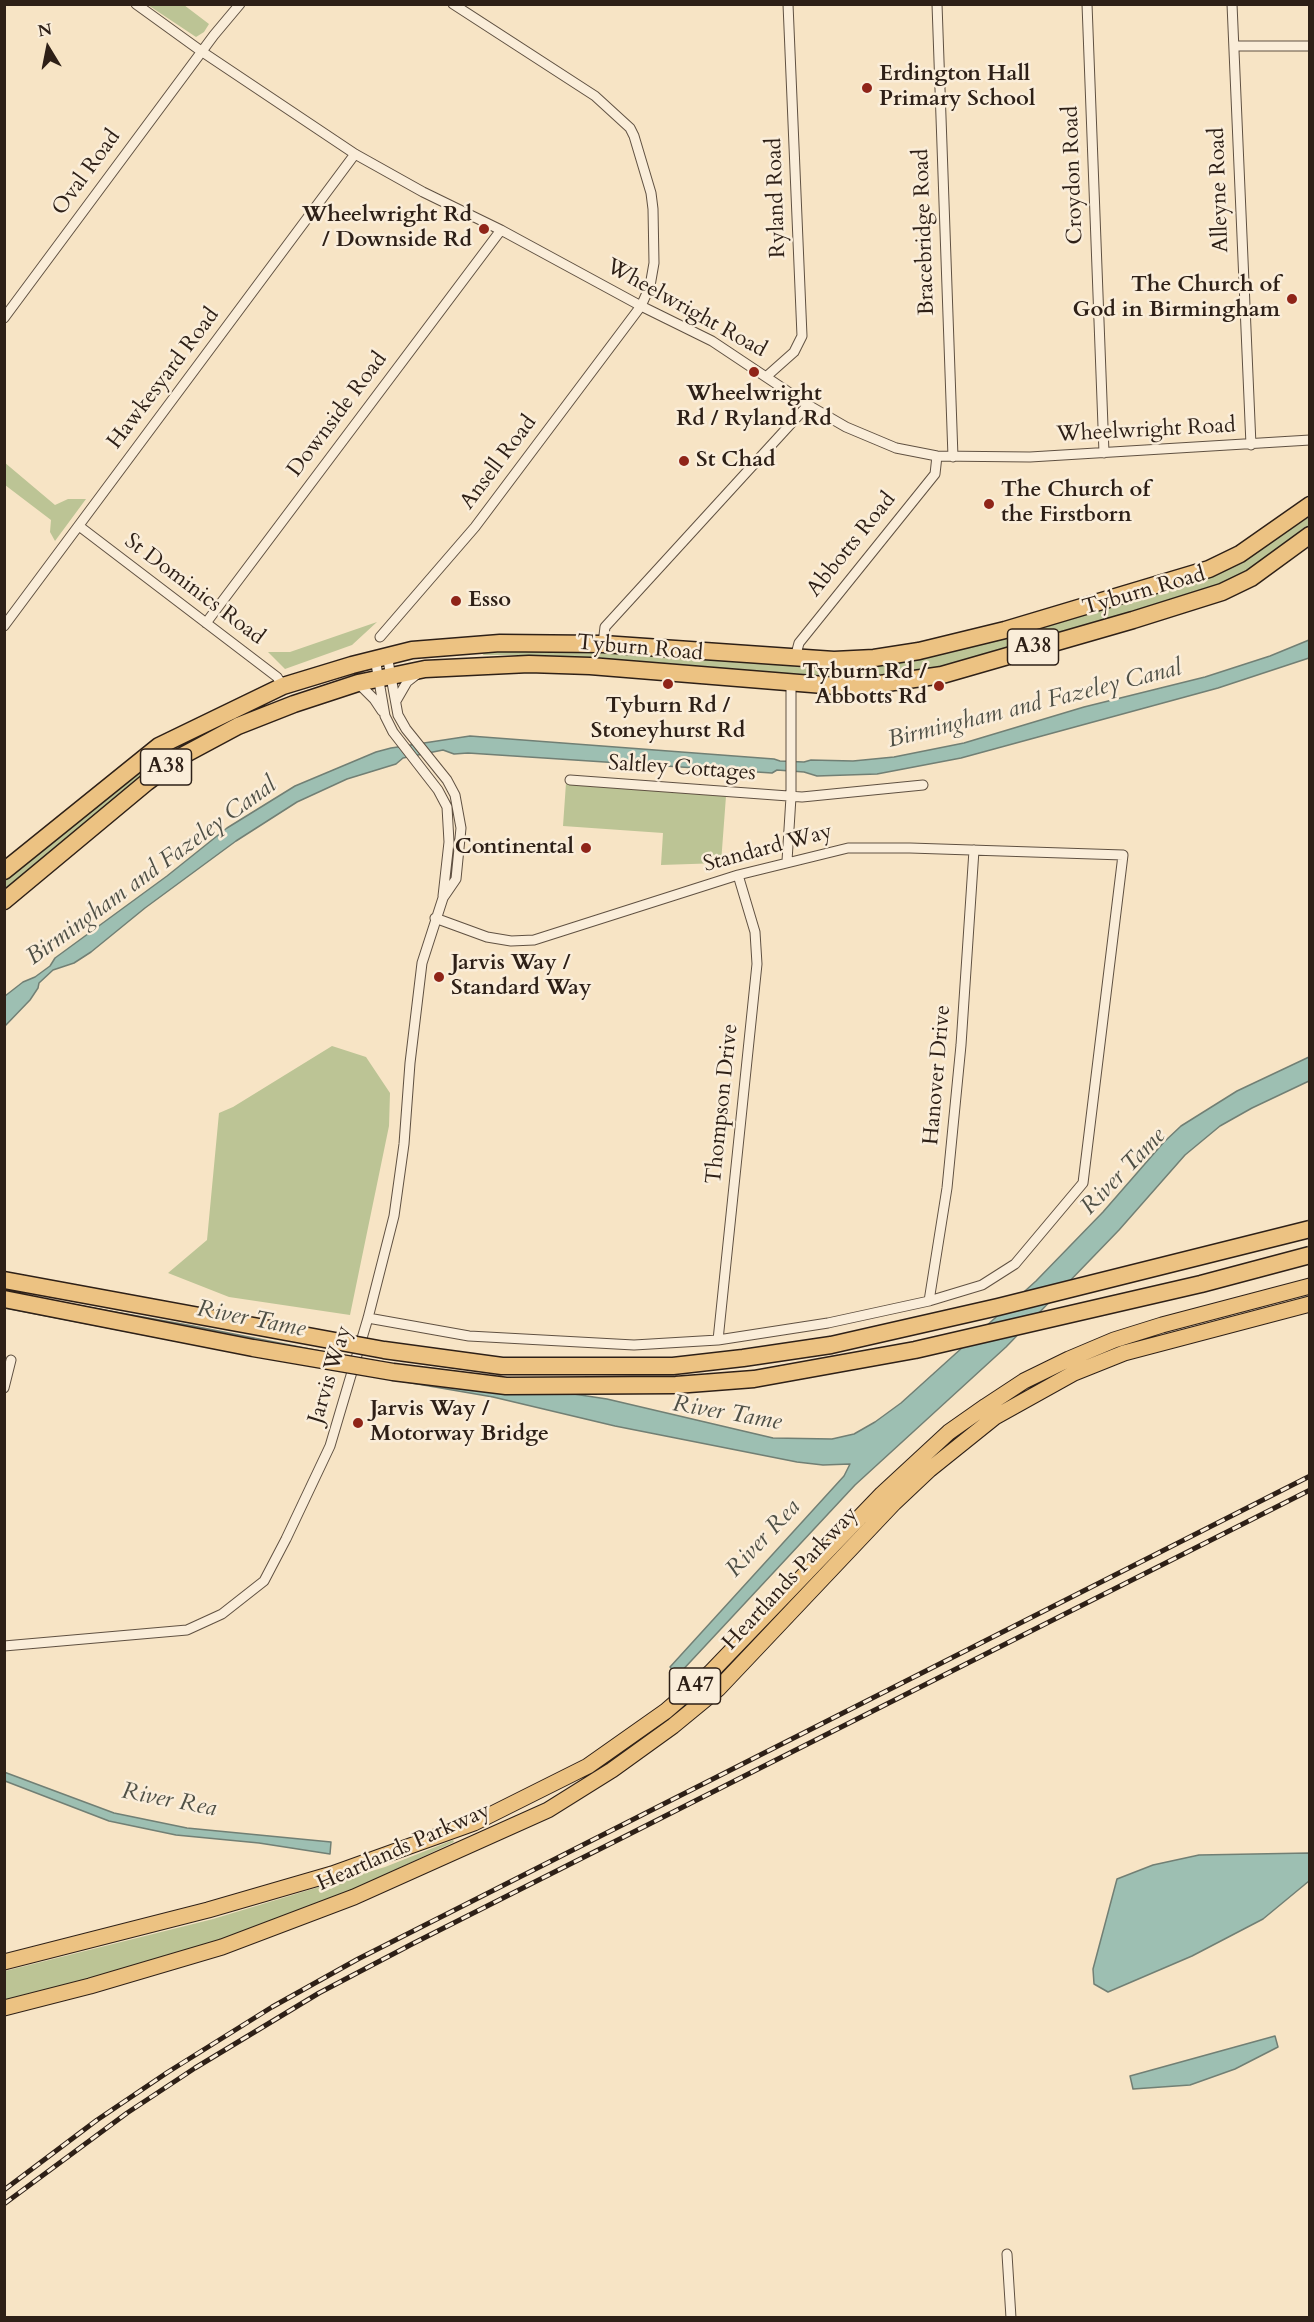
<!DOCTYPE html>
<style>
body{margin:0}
#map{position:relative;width:1314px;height:2322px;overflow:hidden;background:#f7e4c5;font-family:Cardo,serif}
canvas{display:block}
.frame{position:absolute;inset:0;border:6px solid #2e2017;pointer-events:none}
.north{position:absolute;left:18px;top:18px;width:60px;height:60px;-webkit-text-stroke:4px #faedd9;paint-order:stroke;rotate:350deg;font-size:16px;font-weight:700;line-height:24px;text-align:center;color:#2e2017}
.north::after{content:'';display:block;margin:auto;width:21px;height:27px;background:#2e2017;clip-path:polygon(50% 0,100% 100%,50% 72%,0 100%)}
</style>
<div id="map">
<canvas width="1314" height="2322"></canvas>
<div class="frame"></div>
<div class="north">N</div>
</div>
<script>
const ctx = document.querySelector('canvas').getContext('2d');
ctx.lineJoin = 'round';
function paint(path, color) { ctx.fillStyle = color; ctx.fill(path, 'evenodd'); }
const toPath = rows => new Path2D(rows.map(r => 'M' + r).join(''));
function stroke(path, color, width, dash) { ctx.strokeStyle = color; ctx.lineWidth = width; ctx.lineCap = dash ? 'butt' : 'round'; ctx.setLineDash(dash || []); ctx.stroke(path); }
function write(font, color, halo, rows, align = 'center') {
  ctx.font = font + ' Cardo,serif'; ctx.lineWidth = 5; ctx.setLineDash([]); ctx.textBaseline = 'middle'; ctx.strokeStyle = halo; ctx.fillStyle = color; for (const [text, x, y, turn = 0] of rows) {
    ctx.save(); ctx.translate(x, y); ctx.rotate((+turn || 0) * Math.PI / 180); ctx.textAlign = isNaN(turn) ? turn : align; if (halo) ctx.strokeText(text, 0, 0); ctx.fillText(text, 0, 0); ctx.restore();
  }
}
paint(toPath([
 [148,5,184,5,209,24,204,32,196,37],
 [4,462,55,505,68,499,86,499,55,541,50,532,51,520,5,485],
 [1309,517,1309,528,1236,579,1190,597,938,668,859,680,514,655,483,655,484,652,533,647,724,660,827,669,858,670,956,651,1195,582,1225,570,1260,550],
 [377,622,352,645,285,669,268,652,290,652],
 [265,706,269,708,205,739,5,896,5,880,114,789,150,762,209,731],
 [566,783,726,796,721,863,661,865,663,833,563,826],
 [332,1046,366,1057,390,1093,389,1126,350,1315,229,1297,168,1273,207,1240,219,1113,233,1107],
 [453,1840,454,1842,334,1899,218,1943,5,2003,5,1971,213,1919,385,1867]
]), '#bcc495');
const water = toPath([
 [1309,640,1309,658,1218,688,961,758,877,774,817,776,804,772,777,770,772,773,468,753,454,754,443,750,403,758,396,764,347,779,297,802,236,841,145,908,91,952,74,963,53,970,39,983,38,988,30,1000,5,1026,5,996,23,982,35,977,50,966,55,958,167,876,227,828,295,786,376,752,391,748,470,736,774,759,780,761,804,762,811,760,853,761,894,757,964,743,1084,707,1205,677,1270,656,1309,640],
 [1309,1057,1309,1081,1252,1108,1220,1126,1185,1155,1119,1230,1006,1347,855,1485,678,1675,670,1667,844,1476,850,1464,823,1465,797,1462,615,1426,493,1397,243,1354,5,1308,4,1292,193,1326,427,1372,607,1399,773,1438,832,1439,854,1434,875,1422,901,1403,1036,1281,1103,1212,1164,1142,1181,1126,1237,1091,1309,1057],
 [4,1772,114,1813,187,1828,331,1842,330,1854,259,1843,176,1835,109,1821,5,1781,4,1772],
 [1309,1853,1309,1881,1263,1919,1192,1956,1108,1992,1094,1984,1093,1969,1117,1879,1153,1865,1199,1855,1309,1853],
 [1275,2036,1278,2047,1235,2069,1190,2085,1133,2089,1130,2076,1275,2036]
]);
paint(water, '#9dbfb2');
stroke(water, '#717f74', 1.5);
const street = toPath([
 [136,4,201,51,355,154,423,192,501,230,641,306,712,341,808,405,846,427,896,448,937,456,1030,457,1310,440],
 [937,4,953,457],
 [1087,4,1104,453],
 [1232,4,1251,445],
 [1234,46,1310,46],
 [4,318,214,35,240,4],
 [767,376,794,352,802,336,788,4],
 [79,526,277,677,283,686],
 [206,623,501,230],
 [4,626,355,154],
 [380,637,475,527,641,306,650,286,654,263,653,209,651,193,634,136,630,128,595,96,453,4],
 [603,644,605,627,808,405],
 [375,658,385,716,393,732,438,790,447,807,449,842,443,896],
 [795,658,799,643,935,474,937,456],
 [358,683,374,699,382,711],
 [396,701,407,682,416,675],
 [570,780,802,797,923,785],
 [787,861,791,797,791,684],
 [929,1301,947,1188,961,1045,974,850],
 [368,1318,469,1336,634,1345,718,1340,828,1323,929,1301,982,1285,1015,1264,1083,1183,1123,855,910,848,848,848,738,875,534,940,511,941,487,937,435,918],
 [718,1340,757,964,755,932,738,875],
 [4,1388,11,1360],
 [4,1646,187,1630,222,1614,264,1581,286,1539,330,1446,368,1318,394,1216,404,1144,410,1063,422,963,443,898,456,879,461,828,455,795,447,780,406,729,398,715,387,655],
 [1007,2254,1011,2318]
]);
const primary = toPath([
 [4,1962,208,1910,332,1874,474,1823,588,1766,666,1711,711,1672,882,1494,949,1432,986,1406,1024,1381,1069,1359,1114,1340,1162,1325,1310,1286],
 [4,2008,90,1986,222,1947,354,1897,548,1810,612,1770,673,1726,718,1689,894,1503,929,1470,995,1417,1074,1373,1124,1353,1310,1304]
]);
const highway = toPath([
 [4,871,159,746,283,686,352,665,412,650,500,643,603,644,834,660,874,658,919,651,1005,630,1209,569,1240,554,1310,505],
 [4,901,147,782,182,756,238,726,294,704,358,683,425,669,529,664,590,666,836,686,880,684,942,675,1133,620,1222,592,1251,578,1310,535]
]);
stroke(street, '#605142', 11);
stroke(primary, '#2e2017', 17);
stroke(highway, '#2e2017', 19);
stroke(street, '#faedd9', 9);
stroke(primary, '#ecc282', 15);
stroke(highway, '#ecc282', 16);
const rail = toPath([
 [4,2190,97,2120,168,2072,272,2007,358,1959,1310,1476],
 [4,2204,127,2113,195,2068,319,1993,414,1943,1310,1490]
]);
stroke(rail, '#2e2017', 5);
stroke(rail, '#faedd9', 3, [9]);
const highwayBridge = toPath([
 [4,1280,384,1350,502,1366,673,1366,743,1358,831,1345,998,1307,1310,1229],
 [4,1299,253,1348,393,1372,506,1386,676,1385,754,1379,915,1350,1201,1284,1310,1255]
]);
stroke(highwayBridge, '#2e2017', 19, []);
stroke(highwayBridge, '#ecc282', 16);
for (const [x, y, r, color] of [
 [867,88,6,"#8f2418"],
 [484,229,6,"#8f2418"],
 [1292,299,6,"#8f2418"],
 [754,372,6,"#8f2418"],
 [684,461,6,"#8f2418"],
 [989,504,6,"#8f2418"],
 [456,601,6,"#8f2418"],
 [668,684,6,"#8f2418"],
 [939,686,6,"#8f2418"],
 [586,848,6,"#8f2418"],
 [439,977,6,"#8f2418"],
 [358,1423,6,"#8f2418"]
]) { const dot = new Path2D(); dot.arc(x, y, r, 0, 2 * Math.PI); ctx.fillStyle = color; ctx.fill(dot); stroke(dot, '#faedd9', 2); }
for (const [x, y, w] of [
 [1033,647,51],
 [166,767,51],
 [695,1686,51]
]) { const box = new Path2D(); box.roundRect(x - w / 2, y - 18, w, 36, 4.5); ctx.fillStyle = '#faedd9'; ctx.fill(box); stroke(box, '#2e2017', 1.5); }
write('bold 21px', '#2e2017', null, [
 ["A38",1033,647],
 ["A38",166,767],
 ["A47",695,1686]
]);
write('bold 22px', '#2e2017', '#faedd9', [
 ["Erdington Hall",879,75],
 ["Primary School",879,100],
 ["Wheelwright Rd",472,216,"right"],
 ["/ Downside Rd",472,241,"right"],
 ["The Church of",1280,286,"right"],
 ["God in Birmingham",1280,311,"right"],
 ["Wheelwright",754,395,"center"],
 ["Rd / Ryland Rd",754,420,"center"],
 ["St Chad",696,461],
 ["The Church of",1001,491],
 ["the Firstborn",1001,516],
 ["Esso",468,601],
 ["Tyburn Rd /",927,673,"right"],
 ["Abbotts Rd",927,698,"right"],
 ["Tyburn Rd /",668,707,"center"],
 ["Stoneyhurst Rd",668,732,"center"],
 ["Continental",574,848,"right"],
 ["Jarvis Way /",451,964],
 ["Standard Way",451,989],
 ["Jarvis Way /",370,1410],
 ["Motorway Bridge",370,1435]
], 'left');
write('22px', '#2e2017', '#faedd9', [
 ["Oval Road",87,173,-54],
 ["Croydon Road",1074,175,-92],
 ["Alleyne Road",1220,190,-92],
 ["Ryland Road",777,198,-92],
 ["Bracebridge Road",925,232,-92],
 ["Wheelwright Road",686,309,29],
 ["Hawkesyard Road",164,379,-53],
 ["Downside Road",338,415,-53],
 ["Wheelwright Road",1146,431,-3],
 ["Ansell Road",499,463,-53],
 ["Abbotts Road",852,545,-51],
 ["St Dominics Road",194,590,37],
 ["Tyburn Road",1144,592,-16],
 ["Tyburn Road",640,649,5],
 ["Saltley Cottages",682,769,4],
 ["Standard Way",768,849,-15],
 ["Hanover Drive",938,1075,-85],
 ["Thompson Drive",723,1104,-84],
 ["Jarvis Way",331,1375,-73],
 ["Heartlands Parkway",791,1579,-47],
 ["Heartlands Parkway",404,1848,-24]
]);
write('italic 24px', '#4f5046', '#faedd9', [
 ["Birmingham and Fazeley Canal",1035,705,-14],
 ["Birmingham and Fazeley Canal",152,872,-36],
 ["River Tame",1124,1172,-46],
 ["River Tame",251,1320,11],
 ["River Tame",727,1414,10],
 ["River Rea",764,1539,-47],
 ["River Rea",169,1801,11]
]);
</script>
